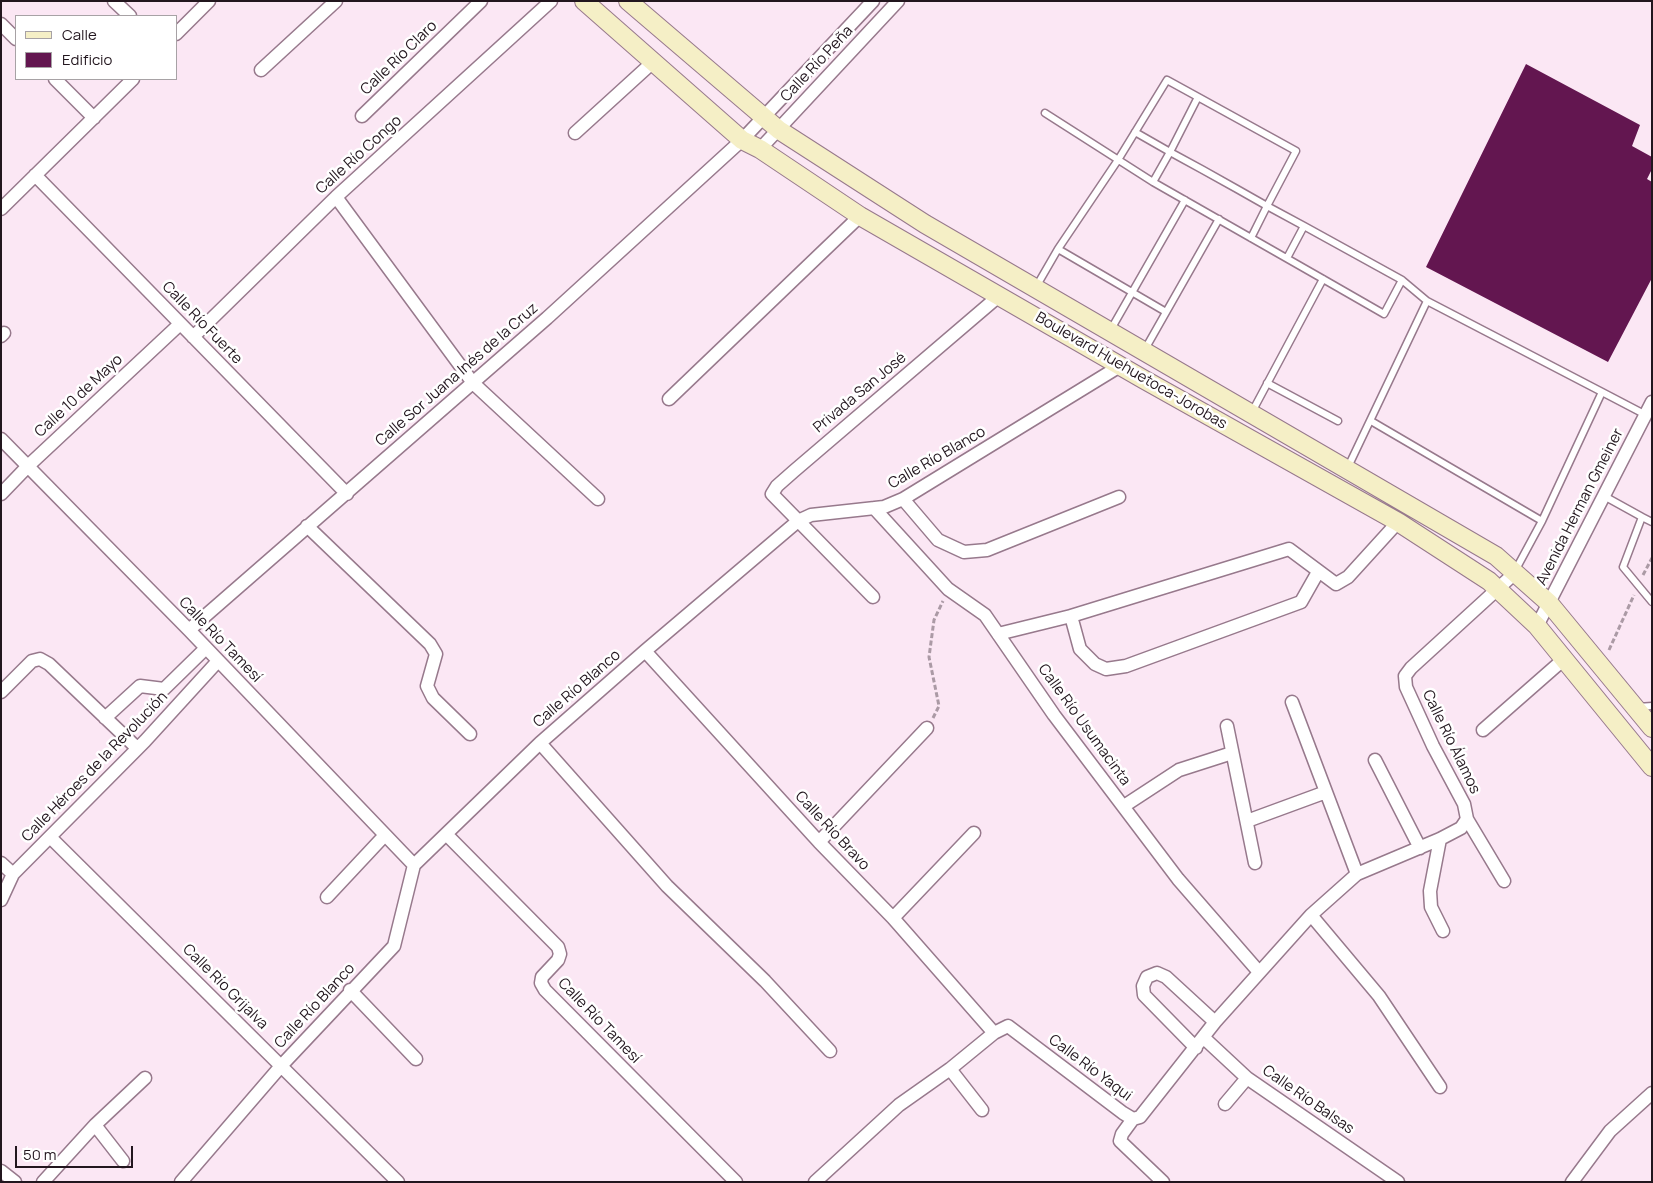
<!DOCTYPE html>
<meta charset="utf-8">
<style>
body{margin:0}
#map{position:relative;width:1653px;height:1183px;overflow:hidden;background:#fbe7f4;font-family:Manrope,sans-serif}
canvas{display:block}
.frame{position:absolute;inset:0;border:2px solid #22161e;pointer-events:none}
.legend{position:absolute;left:15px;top:15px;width:162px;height:65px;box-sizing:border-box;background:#fff;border:1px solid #a7a2a5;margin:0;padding:6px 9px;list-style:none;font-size:15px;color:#22161e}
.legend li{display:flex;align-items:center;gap:10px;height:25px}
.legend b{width:25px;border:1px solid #a7a2a5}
.scale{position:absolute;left:15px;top:1146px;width:118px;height:22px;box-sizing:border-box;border:2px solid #22161e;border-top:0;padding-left:6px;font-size:15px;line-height:18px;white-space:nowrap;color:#22161e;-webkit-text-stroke:4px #fff;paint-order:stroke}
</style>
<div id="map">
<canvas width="1653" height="1183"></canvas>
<div class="frame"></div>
<ul class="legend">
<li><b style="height:6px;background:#f5efc6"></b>Calle</li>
<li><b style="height:14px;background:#631650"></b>Edificio</li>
</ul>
<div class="scale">50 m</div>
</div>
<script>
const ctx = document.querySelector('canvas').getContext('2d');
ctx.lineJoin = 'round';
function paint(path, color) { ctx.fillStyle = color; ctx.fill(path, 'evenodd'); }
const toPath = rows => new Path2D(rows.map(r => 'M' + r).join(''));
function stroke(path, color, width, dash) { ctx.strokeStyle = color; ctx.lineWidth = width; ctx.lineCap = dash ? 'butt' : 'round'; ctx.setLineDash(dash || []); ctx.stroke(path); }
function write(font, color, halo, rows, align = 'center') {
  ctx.font = font + ' Manrope,sans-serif'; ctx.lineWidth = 5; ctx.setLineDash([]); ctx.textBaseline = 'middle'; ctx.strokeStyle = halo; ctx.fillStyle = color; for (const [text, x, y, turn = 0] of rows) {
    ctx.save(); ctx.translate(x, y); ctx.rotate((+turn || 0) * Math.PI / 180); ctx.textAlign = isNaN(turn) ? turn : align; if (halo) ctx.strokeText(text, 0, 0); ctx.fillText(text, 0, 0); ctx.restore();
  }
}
paint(toPath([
 [1526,64,1640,125,1632,146,1652,157,1652,169,1647,179,1652,182,1652,278,1608,362,1426,267]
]), '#631650');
const service = toPath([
 [1045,113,1153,182],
 [1135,132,1170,152,1203,170,1237,189,1267,206,1304,226,1402,280,1384,314,1323,279,1153,182,1170,152,1198,97,1296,151,1267,206,1251,238],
 [1287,258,1304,226],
 [1402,280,1427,301],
 [1036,287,1058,249],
 [1166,312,1058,249,1118,160,1167,80,1198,97],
 [1110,331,1185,200],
 [1144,351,1219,219],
 [1267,383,1338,421],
 [1602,392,1646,415],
 [1252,412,1323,279],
 [1371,421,1542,521],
 [1348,467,1427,301,1602,392,1542,521,1515,571],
 [1604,496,1642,517],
 [1652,522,1642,517,1623,567,1652,602],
 [1638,707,1652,706]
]);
const minor = toPath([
 [114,1,130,16],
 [1,24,16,39],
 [176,34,209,1],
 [261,70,336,1],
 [55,79,94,118],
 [362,116,481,1],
 [575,133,653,62],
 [760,149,898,1],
 [35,175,347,494],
 [336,197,473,383,598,499],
 [1,209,133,79],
 [1,336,4,333],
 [193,337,336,197,551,1],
 [669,399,860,216],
 [1,439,189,630,414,865],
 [1,494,28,466,180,324],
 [903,499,938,540,964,552,987,550,1119,497],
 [874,508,948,589,985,615,1054,715,1178,879,1259,972],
 [307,526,430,644,436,654,427,686,433,698,470,734],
 [1318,572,1301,602,1126,666,1106,669,1095,664,1080,649,1071,616,1289,549,1336,584,1348,577,1398,522],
 [873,597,772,494,777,486,794,471,1000,295],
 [1537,626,1652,402],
 [189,630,547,318,742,140,873,1],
 [998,634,1071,616],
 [645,651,819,842,893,918,994,1033],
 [1,692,32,661,40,659,49,664,137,748],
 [1292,702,1357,874],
 [105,718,140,686,164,689,206,648],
 [1227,726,1255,863],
 [1483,730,1564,659],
 [540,743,667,886,765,981,830,1051],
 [1375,760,1420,848],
 [1124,806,1179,770,1232,753],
 [1247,821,1326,792],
 [446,834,558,947,560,954,558,960,542,977,541,983,545,990,736,1182],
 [50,837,398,1182],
 [1440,839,1430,891,1431,907,1443,931],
 [819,842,927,728],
 [1,863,13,874],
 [1504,881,1467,819,1464,804,1433,746,1406,687,1405,676,1411,668,1515,573],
 [327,897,385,835],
 [1,900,13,874,145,741,218,661],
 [1311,915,1379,996,1440,1087],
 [893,918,974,833],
 [350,990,416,1059],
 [1204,1038,1247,1078,1398,1182],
 [1196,1048,1144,995,1143,986,1147,977,1157,973,1166,977,1215,1022],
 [950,1069,982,1110],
 [1225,1104,1247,1078],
 [1133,1119,1122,1134,1120,1141,1163,1182],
 [95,1125,123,1161],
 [1,1171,15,1182],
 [43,1182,95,1125,145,1078],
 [181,1182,281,1066,394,946,414,865,540,743,645,651,798,521,811,515,884,507,903,499,1120,366],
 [815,1182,899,1105,950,1069,994,1033,1008,1026,1123,1113,1133,1119,1140,1117,1215,1022,1311,915,1357,874,1440,839,1461,828,1467,819],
 [1572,1182,1610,1131,1652,1093]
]);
const secondary = toPath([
 [584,1,742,140,760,149,860,216,1143,379,1398,522,1489,581,1537,626,1652,767],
 [628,1,779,130,925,224,1496,556,1549,603,1652,728]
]);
stroke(service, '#97798c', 9);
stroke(minor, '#97798c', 15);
stroke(secondary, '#97798c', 20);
stroke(toPath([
 [1643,575,1652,558],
 [1609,650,1634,595],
 [933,718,939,706,929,657,934,620,943,601]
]), '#ab9aa5', 3, [5, 2.5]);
stroke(service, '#fff', 6);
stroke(minor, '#fff', 12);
stroke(secondary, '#f5efc6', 18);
write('15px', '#22161e', '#fff', [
 ["Calle Río Claro",399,58,-44],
 ["Calle Río Peña",817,64,-47],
 ["Calle Río Congo",359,155,-42],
 ["Calle Río Fuerte",202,323,46],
 ["Boulevard Huehuetoca-Jorobas",1131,371,30],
 ["Calle Sor Juana Inés de la Cruz",457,375,-41],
 ["Privada San José",860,393,-40],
 ["Calle 10 de Mayo",79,396,-43],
 ["Calle Río Blanco",937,458,-30],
 ["Avenida Herman Gmeiner",1580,507,-63],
 ["Calle Río Tamesí",220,640,46],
 ["Calle Río Blanco",577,689,-41],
 ["Calle Río Usumacinta",1084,725,54],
 ["Calle Río Álamos",1451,742,64],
 ["Calle Héroes de la Revolución",95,767,-46],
 ["Calle Río Bravo",832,831,47],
 ["Calle Río Grijalva",225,987,45],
 ["Calle Río Blanco",315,1006,-47],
 ["Calle Río Tamesí",599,1021,46],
 ["Calle Río Yaqui",1090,1068,37],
 ["Calle Río Balsas",1308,1100,35]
]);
</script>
